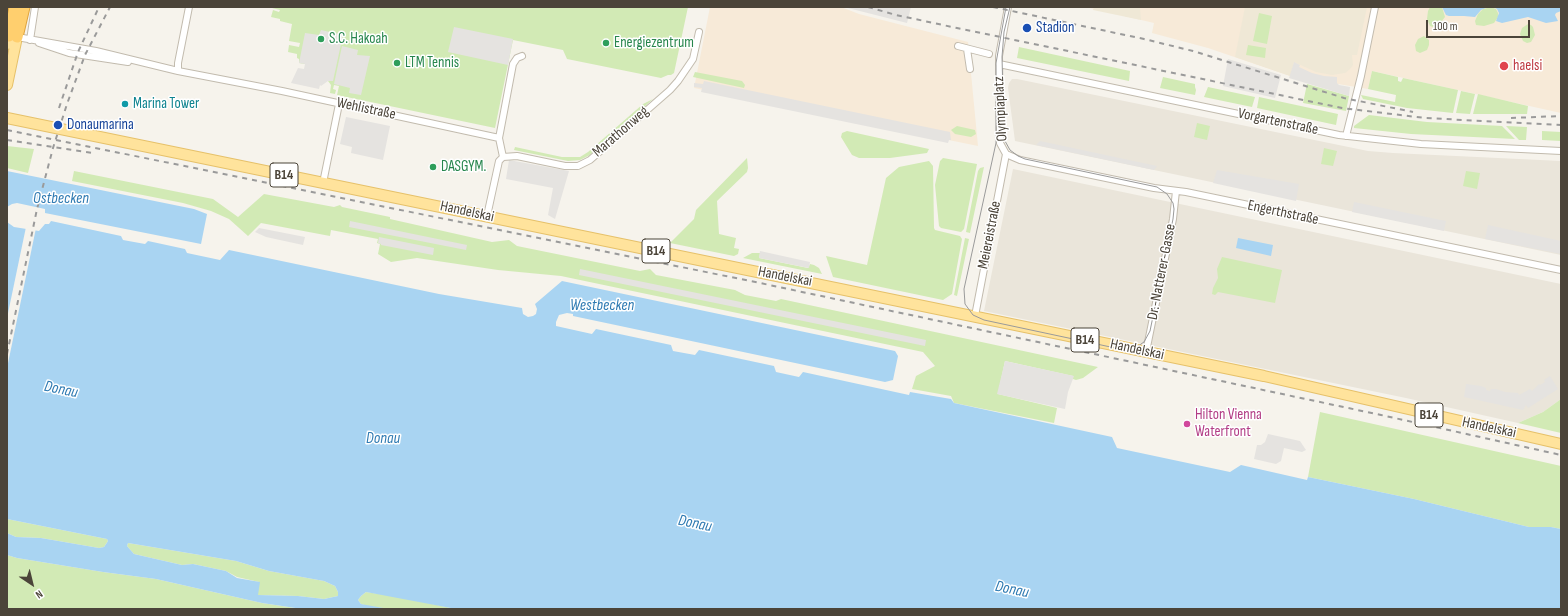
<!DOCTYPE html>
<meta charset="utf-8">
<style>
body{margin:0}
#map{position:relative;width:1568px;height:616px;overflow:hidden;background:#f6f3ec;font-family:"Sofia Sans Condensed",sans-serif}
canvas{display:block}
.frame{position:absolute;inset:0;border:8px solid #4b4439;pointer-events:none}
.north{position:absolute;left:12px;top:564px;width:40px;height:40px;-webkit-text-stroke:3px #fff;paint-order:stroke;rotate:145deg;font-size:11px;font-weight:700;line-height:16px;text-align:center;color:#4b4439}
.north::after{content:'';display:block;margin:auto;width:14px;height:18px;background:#4b4439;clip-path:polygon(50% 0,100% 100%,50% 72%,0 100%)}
.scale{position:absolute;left:1426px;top:20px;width:104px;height:18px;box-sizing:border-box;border:2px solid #4b4439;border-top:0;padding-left:5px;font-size:12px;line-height:14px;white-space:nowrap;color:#4b4439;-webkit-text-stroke:3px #fff;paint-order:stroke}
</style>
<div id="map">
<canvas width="1568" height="616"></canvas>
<div class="frame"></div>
<div class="north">N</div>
<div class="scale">100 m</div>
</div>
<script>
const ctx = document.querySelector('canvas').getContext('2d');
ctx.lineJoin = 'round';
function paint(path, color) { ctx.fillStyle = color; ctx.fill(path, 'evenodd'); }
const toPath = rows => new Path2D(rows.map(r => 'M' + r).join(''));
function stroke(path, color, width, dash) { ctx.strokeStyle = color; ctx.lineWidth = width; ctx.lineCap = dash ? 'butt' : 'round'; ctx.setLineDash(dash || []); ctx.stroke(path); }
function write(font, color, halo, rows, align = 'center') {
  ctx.font = font + ' "Sofia Sans Condensed",sans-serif'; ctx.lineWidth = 3; ctx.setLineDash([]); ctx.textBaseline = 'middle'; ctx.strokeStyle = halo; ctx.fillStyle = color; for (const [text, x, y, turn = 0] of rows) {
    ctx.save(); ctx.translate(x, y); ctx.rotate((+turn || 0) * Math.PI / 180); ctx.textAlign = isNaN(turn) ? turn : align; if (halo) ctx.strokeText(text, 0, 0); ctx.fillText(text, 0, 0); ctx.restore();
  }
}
paint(toPath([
 [1012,79,1017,79,1368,151,1393,153,1561,161,1561,255,1015,141,1008,88,1009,83],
 [1013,169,1561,284,1561,399,1543,412,1518,423,1406,398,984,311]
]), '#eae5da');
paint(toPath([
 [710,7,841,7,859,14,968,42,978,146,694,88],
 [1086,7,1561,7,1561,113,1372,71,1368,89,1290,76,1208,48,1152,33,1154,23]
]), '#f7ead8');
paint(toPath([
 [1094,7,1140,7,1141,20,1093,10],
 [1245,7,1367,7,1357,55,1352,55,1353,65,1350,69,1345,73,1332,75,1316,72,1294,62,1290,76,1235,57]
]), '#efe8d6');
paint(toPath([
 [268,7,688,7,674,73,671,75,668,75,661,78,567,59,563,50,513,40,495,128,337,95,339,86,334,85,333,89,336,90,335,94,330,93,331,85,328,81,333,81,311,65,299,63,299,59,297,58,297,54,288,52,289,45,299,47,300,43,289,41,292,24,280,21,280,19,271,17,273,10,279,12,280,10],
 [1430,7,1442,7,1445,17,1441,22,1433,27,1430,26,1427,19,1428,11],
 [1491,7,1496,9,1498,13,1498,17,1494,23,1484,26,1476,25,1475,21,1478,14,1483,9],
 [1259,13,1272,16,1267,44,1253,41],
 [1528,24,1531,25,1533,27,1535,35,1531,42,1527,43,1523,41,1520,34,1522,28],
 [1424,36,1429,40,1429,45,1427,50,1420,53,1416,51,1415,45,1418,39],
 [1248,45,1266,48,1265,58,1246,55],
 [1019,47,1130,71,1129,81,1017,58],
 [1372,71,1398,77,1398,81,1401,82,1403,78,1458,90,1453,113,1407,108,1363,99,1361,95,1395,102,1396,95,1368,89],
 [695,72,742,81,745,85,744,88,693,77],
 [1163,77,1195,84,1195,87,1196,90,1195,95,1160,88],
 [1307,84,1349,96,1346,111,1303,103],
 [1208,87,1255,97,1252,107,1204,97],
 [1461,91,1475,94,1470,114,1456,113],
 [1478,94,1528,106,1527,114,1473,114],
 [1259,97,1338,114,1336,125,1257,108],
 [653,99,590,155,580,160,568,161,514,150,515,147,562,157,580,157,588,152,643,104],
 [1369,115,1427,122,1502,126,1515,139,1411,134,1354,128,1354,126],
 [1197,123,1210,126,1207,140,1194,137],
 [957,126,975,130,976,134,971,137,955,134,951,130],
 [1506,126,1527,127,1526,140,1519,140],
 [847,131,929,149,927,153,890,158,859,158,852,155,841,137,842,133],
 [1542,131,1561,132,1561,141,1542,140],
 [7,146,34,149,28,173,7,168],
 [1324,148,1337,151,1333,166,1321,164],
 [747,158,748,168,747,172,717,201,719,234,736,238,734,248,739,249,738,254,734,256,670,243,694,219,696,210],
 [943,158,977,164,964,229,961,232,941,228,939,226,935,185,940,161],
 [929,161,933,166,934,228,935,230,960,236,962,239,952,294,943,300,833,277,826,256,867,265,886,178,899,167],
 [984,167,970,233,966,232,978,171,980,168],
 [74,171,213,199,238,217,264,194,334,207,340,205,342,207,390,217,390,219,492,242,509,240,517,246,640,271,650,269,656,275,735,290,745,295,776,301,781,299,1098,367,1083,378,1076,380,1073,379,1073,376,1005,361,998,394,1057,408,1054,423,954,403,951,396,912,389,916,376,935,366,923,352,561,276,498,270,417,258,391,262,378,254,380,244,377,243,378,239,331,230,330,236,261,223,248,236,229,219,211,211,183,203,72,181],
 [1466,171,1480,173,1477,189,1463,186],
 [965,238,969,239,957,296,954,295],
 [752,253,760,253,759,258,808,268,810,264,814,265,819,268,822,274,743,258],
 [1222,257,1282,270,1275,303,1218,292,1215,295,1212,294,1213,288,1218,278,1217,269],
 [1561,399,1561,433,1518,423,1543,412],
 [1320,412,1561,466,1561,529,1551,527,1529,527,1414,499,1308,477],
 [7,519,107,539,108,541,104,547,99,548,41,538,16,537,7,533],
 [128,543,236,561,269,571,324,581,335,586,338,592,338,596,324,599,298,596,257,595,259,582,237,577,226,571,193,564,182,565,134,554,127,546],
 [7,555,17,558,103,572,156,579,262,603,302,609,7,609],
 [366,592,394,596,456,609,389,609,368,606,361,604,358,600,361,596]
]), '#d2eab5');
paint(toPath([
 [844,7,911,7,907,23],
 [454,27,513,39,508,65,448,52],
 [321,30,343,35,333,81,328,81,321,86,320,85,319,89,291,83,298,68,304,69,305,64,299,63,305,33,319,35],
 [342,46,358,50,357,55,370,56,361,95,349,93,350,88,334,84],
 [1228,59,1281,75,1275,98,1223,86],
 [1294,62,1300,65,1299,67,1312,73,1324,76,1337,77,1337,83,1339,85,1350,87,1349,96,1289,78],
 [704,81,950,132,951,140,949,140,948,143,701,92,702,88,694,87,694,83,703,84],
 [346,117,390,126,383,160,351,153,352,147,340,144],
 [1040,141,1157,166,1154,170,1036,145],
 [509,160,569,171,555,219,548,215,553,188,506,179],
 [1217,170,1299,184,1296,201,1213,183],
 [1354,202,1446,221,1444,231,1352,212],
 [350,221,467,245,466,250,349,227],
 [1488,225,1561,241,1561,254,1485,239],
 [259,228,305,237,303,245,266,237,255,232],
 [379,237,434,248,433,255,381,245,381,244,378,243],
 [760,251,810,262,809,268,759,258],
 [580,269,926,340,925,346,579,275],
 [1005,361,1074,376,1068,392,1065,409,997,394],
 [1550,376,1558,389,1528,408,1526,405,1523,410,1464,397,1466,384,1481,386,1486,388,1486,390,1490,391,1491,389,1496,389,1505,392,1518,393,1519,395,1530,389,1532,391,1539,384,1540,385,1545,382,1544,380],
 [1268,434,1300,441,1306,450,1302,452,1284,448,1281,461,1276,464,1254,459,1257,445,1261,445,1265,442]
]), '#e5e3e0');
paint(toPath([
 [1442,7,1488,7,1481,10,1475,17,1464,16,1449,16,1446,15],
 [1493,7,1561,7,1561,11,1556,13,1555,15,1558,21,1546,23,1528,17,1502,23,1496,21,1499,13,1497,9],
 [7,171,194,209,207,214,201,244,45,213,45,209,17,203,12,204,7,207],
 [51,221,121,236,123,240,145,244,148,241,185,249,187,253,220,260,229,250,439,294,522,308,523,314,528,317,533,316,536,314,537,309,535,304,562,281,895,351,898,356,893,380,885,382,573,316,573,314,567,313,559,315,556,322,556,326,592,334,596,329,671,345,673,351,695,355,699,350,774,366,776,372,799,377,803,372,909,395,910,392,951,399,954,403,1112,437,1117,448,1230,472,1241,465,1307,480,1308,477,1414,499,1529,527,1551,527,1561,529,1561,609,456,609,366,592,361,596,358,600,361,604,389,609,302,609,262,603,156,579,103,572,17,558,7,555,7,533,16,537,41,538,99,548,104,547,108,541,107,539,7,519,7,222,14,227,39,231,45,224,49,224],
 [128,543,236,561,269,571,324,581,335,586,338,592,338,596,324,599,298,596,258,595,260,582,237,578,226,571,193,564,182,565,134,554,127,546],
 [1238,238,1273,245,1271,256,1236,248]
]), '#a9d4f2');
paint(toPath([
 [26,227,36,228,7,368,7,318]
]), '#f6f3ec');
const street = toPath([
 [17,37,96,51,178,71,282,91,499,138],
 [30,40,35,7],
 [39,43,69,53,128,62],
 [958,46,989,54],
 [967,49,970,69],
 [999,64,1339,135,1421,144,1561,151],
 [178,71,178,63,189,7],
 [1346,136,1361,76,1375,7],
 [1006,154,1020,160,1154,188,1186,192,1561,270],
 [1006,154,1000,143,999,56,1008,7],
 [503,157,499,138,500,133,513,64,517,58,522,56],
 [323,183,339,104],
 [487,216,499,161,503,157,517,156,565,166,578,166,590,160,670,90,678,81,693,59,699,32],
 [975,316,1006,154],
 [1146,352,1173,219,1176,191]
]);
const primary = toPath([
 [7,44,9,36],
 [7,85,17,37],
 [7,118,1264,376,1561,444]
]);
const highway = toPath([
 [9,36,15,7],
 [17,37,24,7]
]);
stroke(street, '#c2bbae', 8);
stroke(primary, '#e6c16a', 12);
stroke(highway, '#e0a43c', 13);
stroke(street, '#fff', 6);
stroke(primary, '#ffe39c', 10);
stroke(highway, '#ffcf6e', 11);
stroke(toPath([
 [1006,7,996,63,996,143,964,289,965,304,973,315,984,320,1120,349,1135,348,1144,342,1150,331,1173,219,1174,209,1173,203,1167,194,1157,187,1025,159,1018,156,1010,150,1005,141,1004,133,1002,57,1004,32,1010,7]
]), '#9a9a9a', 1);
stroke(toPath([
 [868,7,896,15,957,28,1342,108,1425,118,1561,125],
 [993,7,1144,39,1193,51,1344,98,1413,112],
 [59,108,78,52,99,7],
 [1511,118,1561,116],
 [7,130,760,283,1381,415,1561,455],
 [7,140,92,153],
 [7,354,37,209,53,148,67,104,85,55,110,7]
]), '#9a9a9a', 2, [5, 5]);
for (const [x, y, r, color] of [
 [1027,28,5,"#1a4fb4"],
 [321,39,4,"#2e9e5b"],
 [606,43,4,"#2e9e5b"],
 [397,63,4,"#2e9e5b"],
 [1504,66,5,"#e0444e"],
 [125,104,4,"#0f9aa8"],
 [58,125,5,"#1a4fb4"],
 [433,167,4,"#2e9e5b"],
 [1187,424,4,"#d1479c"]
]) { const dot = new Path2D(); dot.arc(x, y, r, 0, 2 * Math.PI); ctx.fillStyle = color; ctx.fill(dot); stroke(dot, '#fff', 1.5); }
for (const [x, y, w] of [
 [284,175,28],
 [656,251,28],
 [1085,340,28],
 [1429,415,28]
]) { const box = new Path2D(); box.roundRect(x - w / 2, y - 12, w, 24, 3); ctx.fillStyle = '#fff'; ctx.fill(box); stroke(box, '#4b4439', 1); }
write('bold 14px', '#4b4439', null, [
 ["B14",284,175],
 ["B14",656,251],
 ["B14",1085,340],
 ["B14",1429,415]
]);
write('15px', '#164399', '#fff', [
 ["Stadion",1036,28],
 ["Donaumarina",67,125]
], 'left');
write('15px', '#27864d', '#fff', [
 ["S.C. Hakoah",329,39],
 ["Energiezentrum",614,43],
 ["LTM Tennis",405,63],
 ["DASGYM.",441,167]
], 'left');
write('15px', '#be3a42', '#fff', [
 ["haelsi",1513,66]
], 'left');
write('15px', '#0d838f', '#fff', [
 ["Marina Tower",133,104]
], 'left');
write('15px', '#4b4439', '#fff', [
 ["Wehlistraße",366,109,12],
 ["Olympiaplatz",1001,109,-93],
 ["Vorgartenstraße",1278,122,12],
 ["Marathonweg",621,132,-41],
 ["Handelskai",467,212,12],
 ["Engerthstraße",1283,213,12],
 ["Meiereistraße",990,235,-79],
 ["Dr.-Natterer-Gasse",1162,272,-79],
 ["Handelskai",785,277,11],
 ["Handelskai",1137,350,12],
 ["Handelskai",1489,428,12]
]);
write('15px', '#b23c85', '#fff', [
 ["Hilton Vienna",1195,415],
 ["Waterfront",1195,432]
], 'left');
write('italic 16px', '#2e7ab2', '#fff', [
 ["Ostbecken",61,199],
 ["Westbecken",602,306],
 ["Donau",61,390,12],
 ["Donau",383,439],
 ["Donau",695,524,12],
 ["Donau",1012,590,12]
]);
</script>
